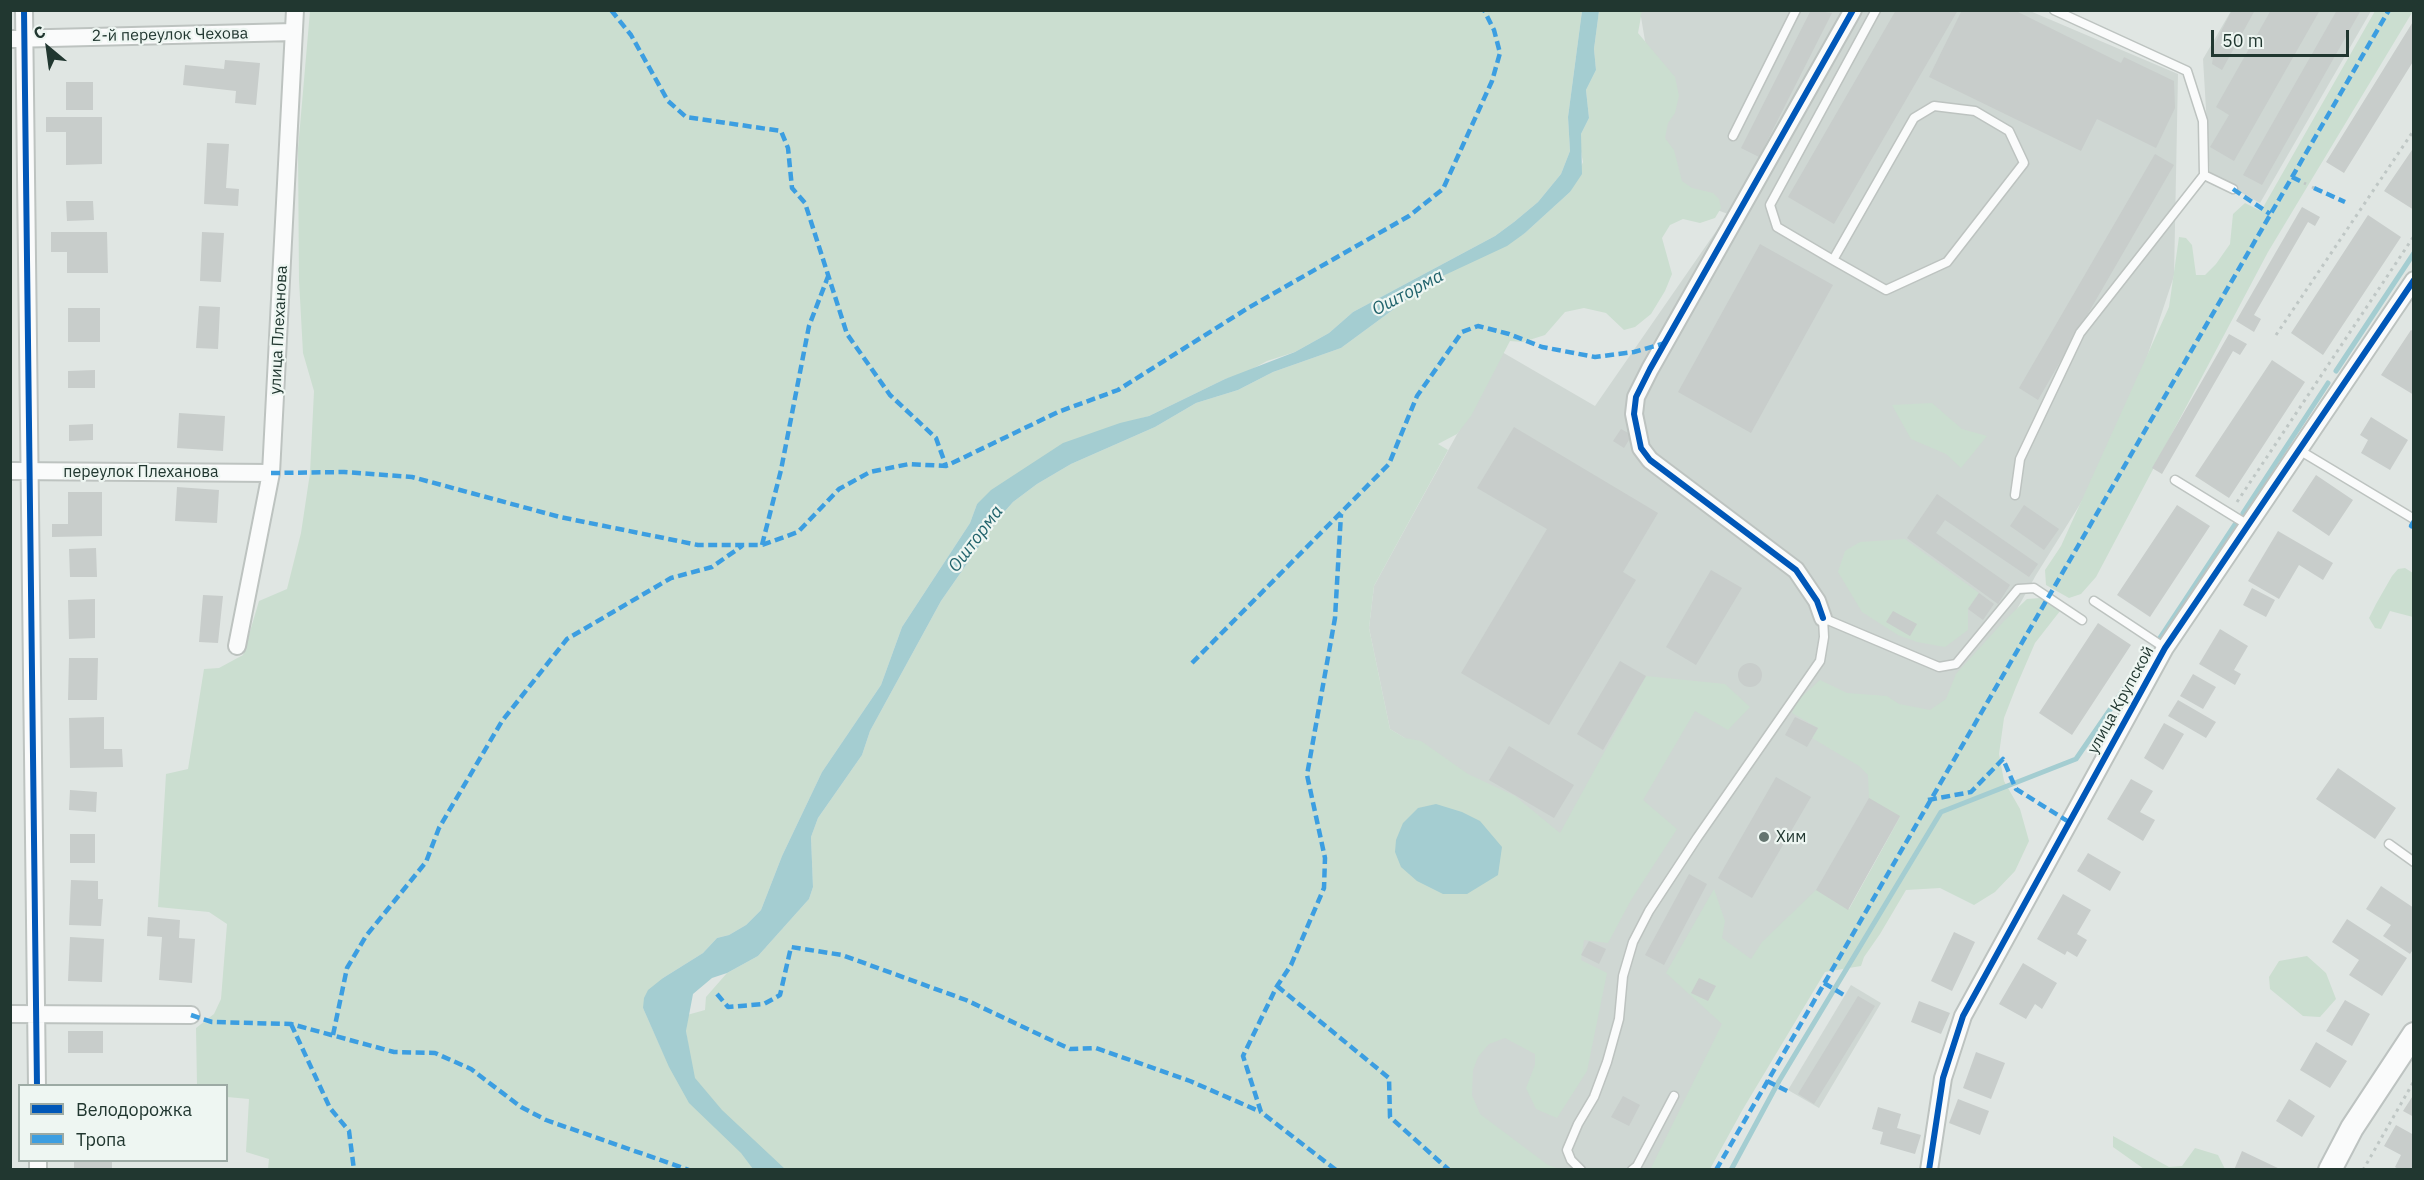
<!DOCTYPE html>
<meta charset="utf-8">
<style>
body{margin:0}
#map{position:relative;width:2424px;height:1180px;overflow:hidden;background:#e0e6e3;font-family:"IBM Plex Sans",sans-serif}
canvas{display:block}
.frame{position:absolute;inset:0;border:12px solid #213730;pointer-events:none}
.legend{position:absolute;left:18px;top:1084px;width:210px;height:78px;box-sizing:border-box;background:#eef6f2;border:2px solid #9caaa4;margin:0;padding:8px 10px;list-style:none;font-size:18px;color:#213730}
.legend li{display:flex;align-items:center;gap:12px;height:30px}
.legend b{width:30px;border:2px solid #9caaa4}
.north{position:absolute;left:18px;top:18px;width:60px;height:60px;-webkit-text-stroke:4px #eef6f2;paint-order:stroke;rotate:331deg;font-size:16px;font-weight:700;line-height:24px;text-align:center;color:#213730}
.north::after{content:'';display:block;margin:auto;width:21px;height:27px;background:#213730;clip-path:polygon(50% 0,100% 100%,50% 72%,0 100%)}
.scale{position:absolute;left:2211px;top:30px;width:138px;height:27px;box-sizing:border-box;border:3px solid #213730;border-top:0;padding-left:8px;font-size:18px;line-height:21px;white-space:nowrap;color:#213730;-webkit-text-stroke:4px #eef6f2;paint-order:stroke}
</style>
<div id="map">
<canvas width="2424" height="1180"></canvas>
<div class="frame"></div>
<ul class="legend">
<li><b style="height:8px;background:#0057b8"></b>Велодорожка</li>
<li><b style="height:8px;background:#3c9ee1"></b>Тропа</li>
</ul>
<div class="north">С</div>
<div class="scale">50 m</div>
</div>
<script>
const ctx = document.querySelector('canvas').getContext('2d');
ctx.lineJoin = 'round';
function paint(path, color) { ctx.fillStyle = color; ctx.fill(path, 'evenodd'); }
const toPath = rows => new Path2D(rows.map(r => 'M' + r).join(''));
function stroke(path, color, width, dash) { ctx.strokeStyle = color; ctx.lineWidth = width; ctx.lineCap = dash ? 'butt' : 'round'; ctx.setLineDash(dash || []); ctx.stroke(path); }
function write(font, color, halo, rows, align = 'center') {
  ctx.font = font + ' "IBM Plex Sans",sans-serif'; ctx.lineWidth = 4.5; ctx.setLineDash([]); ctx.textBaseline = 'middle'; ctx.strokeStyle = halo; ctx.fillStyle = color; for (const [text, x, y, turn = 0] of rows) {
    ctx.save(); ctx.translate(x, y); ctx.rotate((+turn || 0) * Math.PI / 180); ctx.textAlign = isNaN(turn) ? turn : align; if (halo) ctx.strokeText(text, 0, 0); ctx.fillText(text, 0, 0); ctx.restore();
  }
}
paint(toPath([
 [1640,11,2030,11,2178,74,2174,276,2141,375,2102,469,2036,575,1915,792,1696,1169,1472,1169,1405,1108,1560,834,1390,729,1369,628,1374,586,1502,352,1595,406,1728,214,1655,187,1647,53],
 [2231,11,2371,11,2260,203,2210,176,2203,59],
 [1851,985,1881,1003,1819,1108,1788,1090]
]), '#cfd7d3');
paint(toPath([
 [310,11,1582,11,1568,117,1570,151,1561,174,1538,202,1514,222,1495,236,1353,312,1329,333,1295,352,1267,361,1243,374,1225,379,1149,416,1135,420,977,504,970,523,902,627,881,685,822,772,782,856,761,910,746,925,729,935,717,938,703,953,663,978,643,1008,665,1057,690,1058,686,1031,687,1015,705,1010,706,997,727,973,758,956,809,899,813,887,811,837,818,818,862,755,870,731,941,601,998,519,1013,502,1037,484,1071,464,1155,427,1196,403,1238,390,1273,372,1341,348,1432,281,1525,233,1570,192,1583,162,1580,147,1581,134,1589,118,1586,90,1596,70,1594,49,1599,11,1642,11,1638,33,1675,77,1679,96,1675,113,1668,123,1665,138,1674,150,1682,181,1692,188,1713,193,1719,199,1721,208,1715,218,1700,223,1683,219,1670,225,1662,238,1672,274,1665,291,1651,314,1635,327,1624,330,1606,313,1584,308,1565,312,1545,335,1523,342,1510,341,1471,416,1457,434,1438,444,1448,450,1374,586,1369,628,1390,729,1405,738,1421,741,1468,774,1515,796,1560,833,1646,676,1725,684,1750,707,1728,730,1695,711,1643,800,1677,829,1631,900,1608,943,1584,940,1581,960,1607,973,1587,1071,1557,1118,1536,1109,1526,1088,1535,1065,1535,1054,1505,1038,1489,1044,1478,1057,1473,1070,1472,1095,1480,1114,1548,1165,1559,1169,784,1170,740,1150,755,1169,268,1169,269,1159,246,1152,249,1099,227,1097,226,1086,197,1085,196,1028,214,1014,221,999,227,924,209,912,158,907,166,774,188,769,204,669,219,668,243,655,259,601,287,589,301,533,310,473,314,391,303,353,299,280,298,149],
 [2375,11,2413,11,2268,252,2096,577,2081,594,2069,598,2046,585,2045,570,2061,546,2169,307,2179,237,2186,238,2192,245,2196,275,2205,275,2216,264,2230,244,2233,214,2245,203,2261,211],
 [1932,403,1962,429,1987,436,1961,468,1946,454,1911,439,1892,405],
 [1905,539,1979,593,1968,609,1968,630,1945,647,1917,642,1898,635,1862,612,1838,572,1845,551,1860,542],
 [2405,568,2413,573,2413,617,2390,611,2381,629,2375,628,2369,618,2376,604,2392,576,2398,569],
 [2040,598,2060,611,2035,643,2016,687,2004,718,1999,754,2004,781,2020,809,2029,841,2015,871,1995,892,1974,905,1940,888,1906,890,1880,934,1864,957,1861,966,1825,972,1743,1109,1710,1169,1650,1170,1722,1024,1666,973,1714,889,1725,921,1722,938,1751,959,1762,942,1816,890,1849,909,1900,817,1869,798,1868,775,1859,766,1812,738,1818,728,1792,713,1797,701,1820,680,1847,693,1887,696,1899,704,1930,710,1946,699,1956,674,2004,621,2027,599],
 [2307,956,2326,973,2336,999,2320,1017,2303,1016,2270,989,2269,977,2279,961],
 [2113,1136,2169,1167,2182,1166,2195,1148,2218,1155,2225,1169,2144,1169,2113,1147]
]), '#cbded0');
paint(toPath([
 [1582,11,1599,11,1594,49,1596,70,1586,90,1589,118,1581,134,1582,174,1570,192,1525,233,1507,246,1432,281,1341,348,1273,372,1238,390,1196,403,1155,427,1071,464,1037,484,1013,502,998,519,941,601,870,731,862,755,818,818,811,837,813,887,809,899,758,956,727,973,712,978,693,994,686,1031,695,1078,722,1110,785,1169,753,1169,741,1153,689,1103,669,1067,643,1008,644,998,648,990,663,978,703,953,717,938,729,935,746,925,761,910,782,856,822,772,881,685,902,627,970,523,977,504,991,490,1063,443,1120,423,1149,416,1225,379,1295,352,1329,333,1353,312,1495,236,1514,222,1538,202,1561,174,1570,151,1568,117],
 [1436,804,1462,812,1480,821,1502,847,1498,875,1467,894,1443,894,1417,881,1401,867,1395,852,1396,840,1403,823,1418,808]
]), '#a4cdd1');
stroke(toPath([
 [2336,371,2414,253],
 [2243,513,2328,383],
 [2160,638,2236,523],
 [1731,1170,1779,1081,1941,812,2076,759,2151,650]
]), '#a4cdd1', 5);
paint(toPath([
 [1811,10,1832,13,1759,157,1741,148],
 [1896,10,1958,10,1834,224,1788,197],
 [1962,10,2014,10,2121,63,2124,57,2174,81,2175,108,2156,148,2097,119,2081,151,1929,77],
 [2232,10,2255,10,2222,70,2212,64,2215,43],
 [2271,10,2320,10,2234,161,2210,147,2229,115,2216,107],
 [2337,10,2361,10,2262,185,2243,175],
 [2414,20,2414,60,2344,173,2326,162],
 [225,60,260,63,256,105,235,103,236,91,183,85,185,65,224,69],
 [66,82,93,82,93,110,66,110],
 [46,117,102,117,102,164,66,165,66,132,46,132],
 [207,143,229,144,226,188,239,189,238,206,204,204],
 [2414,147,2414,210,2384,191],
 [2155,154,2174,165,2038,400,2019,388],
 [66,201,93,201,94,220,67,221],
 [2302,207,2320,217,2315,226,2308,222,2254,315,2261,319,2254,332,2236,321],
 [2368,215,2401,237,2323,355,2291,333],
 [51,232,107,232,108,273,67,273,67,252,51,252],
 [202,232,224,233,221,282,200,281],
 [1760,244,1833,285,1751,433,1678,392],
 [199,306,220,307,218,349,196,348],
 [68,308,100,308,100,342,68,342],
 [2411,330,2414,332,2414,395,2381,375],
 [2229,334,2247,344,2240,355,2233,351,2162,474,2152,468],
 [2272,360,2305,382,2229,498,2195,476],
 [95,370,95,388,68,388,68,371],
 [179,413,225,416,223,451,177,448],
 [2371,417,2408,440,2390,470,2361,453,2368,440,2360,435],
 [93,424,93,440,69,441,69,425],
 [1514,427,1658,513,1623,572,1636,580,1549,725,1461,673,1547,529,1477,488],
 [1621,429,1632,435,1624,448,1613,441],
 [2316,475,2353,500,2329,536,2292,511],
 [177,487,219,490,217,523,175,521],
 [68,492,102,492,102,536,52,537,52,524,68,524],
 [1937,494,2038,564,2029,577,1945,520,1936,533,2010,585,1998,604,1907,538],
 [2024,505,2059,529,2044,550,2010,526],
 [2177,505,2210,526,2150,617,2117,595],
 [2278,531,2333,563,2323,580,2299,565,2279,599,2248,581],
 [96,548,97,577,70,577,69,549],
 [1711,570,1742,588,1696,665,1666,647],
 [2252,588,2275,600,2266,617,2243,605],
 [1979,593,1994,604,1983,620,1968,609],
 [203,595,223,596,218,643,199,642],
 [95,599,95,638,69,639,68,600],
 [1893,611,1917,624,1910,636,1886,622],
 [2098,623,2131,645,2072,735,2039,713],
 [2220,629,2248,646,2234,670,2241,674,2235,685,2199,664],
 [69,658,98,658,97,700,68,700],
 [1620,661,1646,676,1603,750,1577,734],
 '1738 675a12 12 0 1 1 24 0a12 12 0 1 1-24 0Z',
 [2193,674,2216,687,2203,709,2180,696],
 [2178,700,2216,722,2206,738,2168,716],
 [104,717,104,749,122,749,123,767,70,768,69,718],
 [1795,717,1818,728,1807,747,1785,735],
 [2164,723,2184,734,2163,770,2144,758],
 [1509,746,1574,785,1554,818,1489,780],
 [2338,768,2396,808,2375,839,2316,799],
 [1776,777,1811,797,1752,898,1718,878],
 [2131,779,2153,791,2140,812,2155,820,2143,841,2107,819],
 [70,790,97,792,96,812,69,810],
 [1869,798,1900,816,1848,910,1816,890],
 [70,834,95,834,95,863,70,863],
 [2088,853,2121,872,2110,891,2077,871],
 [1689,874,1707,884,1664,965,1645,955],
 [71,880,98,881,98,899,103,899,101,926,69,925],
 [2381,886,2414,908,2414,948,2410,954,2383,936,2391,925,2366,909],
 [2063,894,2091,910,2077,934,2087,940,2077,957,2067,951,2065,955,2037,939],
 [148,917,180,920,179,938,195,939,192,983,159,980,162,937,147,936],
 [2347,919,2407,958,2382,996,2349,975,2359,960,2332,942],
 [1954,932,1975,942,1952,991,1931,981],
 [70,937,104,939,102,982,68,981],
 [1589,941,1606,949,1599,964,1581,955],
 [2023,963,2057,983,2042,1009,2035,1004,2026,1019,1999,1004],
 [1699,978,1716,986,1708,1001,1691,993],
 [1858,996,1875,1006,1814,1104,1798,1094],
 [2345,1000,2370,1014,2352,1046,2326,1031],
 [1919,1001,1950,1013,1941,1034,1911,1022],
 [68,1031,103,1031,103,1053,68,1053],
 [2316,1042,2347,1061,2330,1088,2300,1070],
 [1976,1052,2005,1063,1991,1099,1963,1088],
 [2414,1094,2414,1117,2403,1111],
 [1623,1096,1640,1105,1629,1126,1611,1117],
 [1958,1099,1989,1111,1980,1135,1949,1123],
 [2289,1099,2315,1116,2302,1137,2276,1121],
 [1878,1107,1901,1114,1897,1128,1921,1135,1915,1154,1880,1144,1883,1132,1872,1129],
 [2396,1125,2414,1135,2414,1170,2400,1170,2395,1167,2401,1155,2384,1146],
 [2242,1151,2282,1170,2234,1170],
 [112,1160,112,1170,74,1170,74,1161]
]), '#c8cdcb');
const lane = toPath([
 [2054,10,2187,71,2203,121,2204,175,2233,189],
 [1733,136,1796,10],
 [1833,260,1914,118,1934,106,1975,111,2009,131,2024,163,1947,262,1886,290,1833,260,1777,227,1770,205,1876,10],
 [2299,450,2414,519],
 [2175,480,2248,525],
 [2015,495,2020,459,2080,333,2204,175],
 [2094,601,2165,648],
 [2389,844,2414,862],
 [1581,1170,1571,1160,1567,1150,1578,1124,1594,1097,1607,1062,1619,1019,1623,976,1633,942,1649,911,1697,838,1820,661,1824,637,1823,618,1939,667,1956,664,2018,589,2034,588,2082,620],
 [1632,1170,1637,1166,1674,1096]
]);
const street = toPath([
 [24,10,37,1086],
 [10,39,294,32],
 [10,471,271,473],
 [1823,618,1817,601,1796,570,1650,460,1641,448,1634,414,1636,397,1650,369,1853,10],
 [237,646,271,473,295,10],
 [10,1014,191,1015],
 [38,1160,38,1170],
 [1929,1170,1943,1078,1963,1016,2165,648,2414,280]
]);
const secondary = toPath([
 [2330,1170,2352,1128,2414,1034]
]);
stroke(lane, '#bdc3c0', 11);
stroke(street, '#bdc3c0', 20);
stroke(secondary, '#bdc3c1', 26);
stroke(toPath([
 [2304,183,2306,184],
 [2312,187,2314,188],
 [2276,335,2414,130],
 [2237,502,2414,236],
 [2363,1170,2414,1081]
]), '#bfc7c5', 3, [3, 4.5]);
stroke(lane, '#fafbfb', 8);
stroke(street, '#fafbfb', 16);
stroke(secondary, '#fafbfb', 22);
stroke(toPath([
 [611,10,631,35,668,101,686,117,781,131,788,148,792,188,805,203,847,334,890,395,936,438,946,466],
 [2292,177,2304,183],
 [2314,188,2345,202],
 [2233,189,2270,214],
 [271,473,344,472,412,477,560,517,698,545,762,545,798,532,839,489,870,472,909,464,946,466,1058,412,1118,390,1248,308,1409,216,1443,189,1492,81,1500,53,1494,30,1484,10],
 [2414,521,2411,526,2414,527],
 [762,545,781,470,809,326,829,274],
 [1192,663,1389,464,1417,396,1462,332,1478,326,1509,334,1542,347,1595,357,1634,352,1665,343],
 [1928,800,1971,792,2003,759,2016,789,2069,822],
 [1824,983,1847,997],
 [1277,986,1389,1078,1390,1117,1449,1170],
 [717,994,728,1007,764,1004,780,995,791,947,842,955,966,1000,1070,1049,1096,1048,1190,1081,1261,1112],
 [191,1015,212,1022,291,1024,394,1052,435,1053,471,1069,521,1107,546,1120,689,1170],
 [291,1024,330,1108,349,1131,354,1170],
 [333,1035,347,968,366,936,426,862,439,828,502,721,567,639,671,578,712,567,742,546],
 [1767,1081,1789,1092],
 [1336,1170,1261,1112,1243,1056,1277,986,1291,965,1324,888,1325,858,1307,775,1335,618,1341,514],
 [1716,1170,2389,10]
]), '#3c9ee1', 4.5, [9, 4.5]);
stroke(toPath([
 [24,10,37,1086],
 [1823,618,1817,601,1796,570,1650,460,1641,448,1634,414,1636,397,1650,369,1853,10],
 [1929,1170,1943,1078,1963,1016,2165,648,2414,280]
]), '#0057b8', 6);
for (const [x, y, r, color] of [
 [1764,837,6,"#64746f"]
]) { const dot = new Path2D(); dot.arc(x, y, r, 0, 2 * Math.PI); ctx.fillStyle = color; ctx.fill(dot); stroke(dot, '#eef6f2', 2); }
write('16px', '#213730', '#eef6f2', [
 ["2-й переулок Чехова",170,35,-1],
 ["улица Плеханова",279,330,-87],
 ["переулок Плеханова",141,472],
 ["улица Крупской",2121,700,-61]
]);
write('16px', '#213730', '#eef6f2', [
 ["Хим",1776,837]
], 'left');
write('italic 18px', '#21636c', '#eef6f2', [
 ["Ошторма",1408,293,-28],
 ["Ошторма",976,539,-53]
]);
</script>
